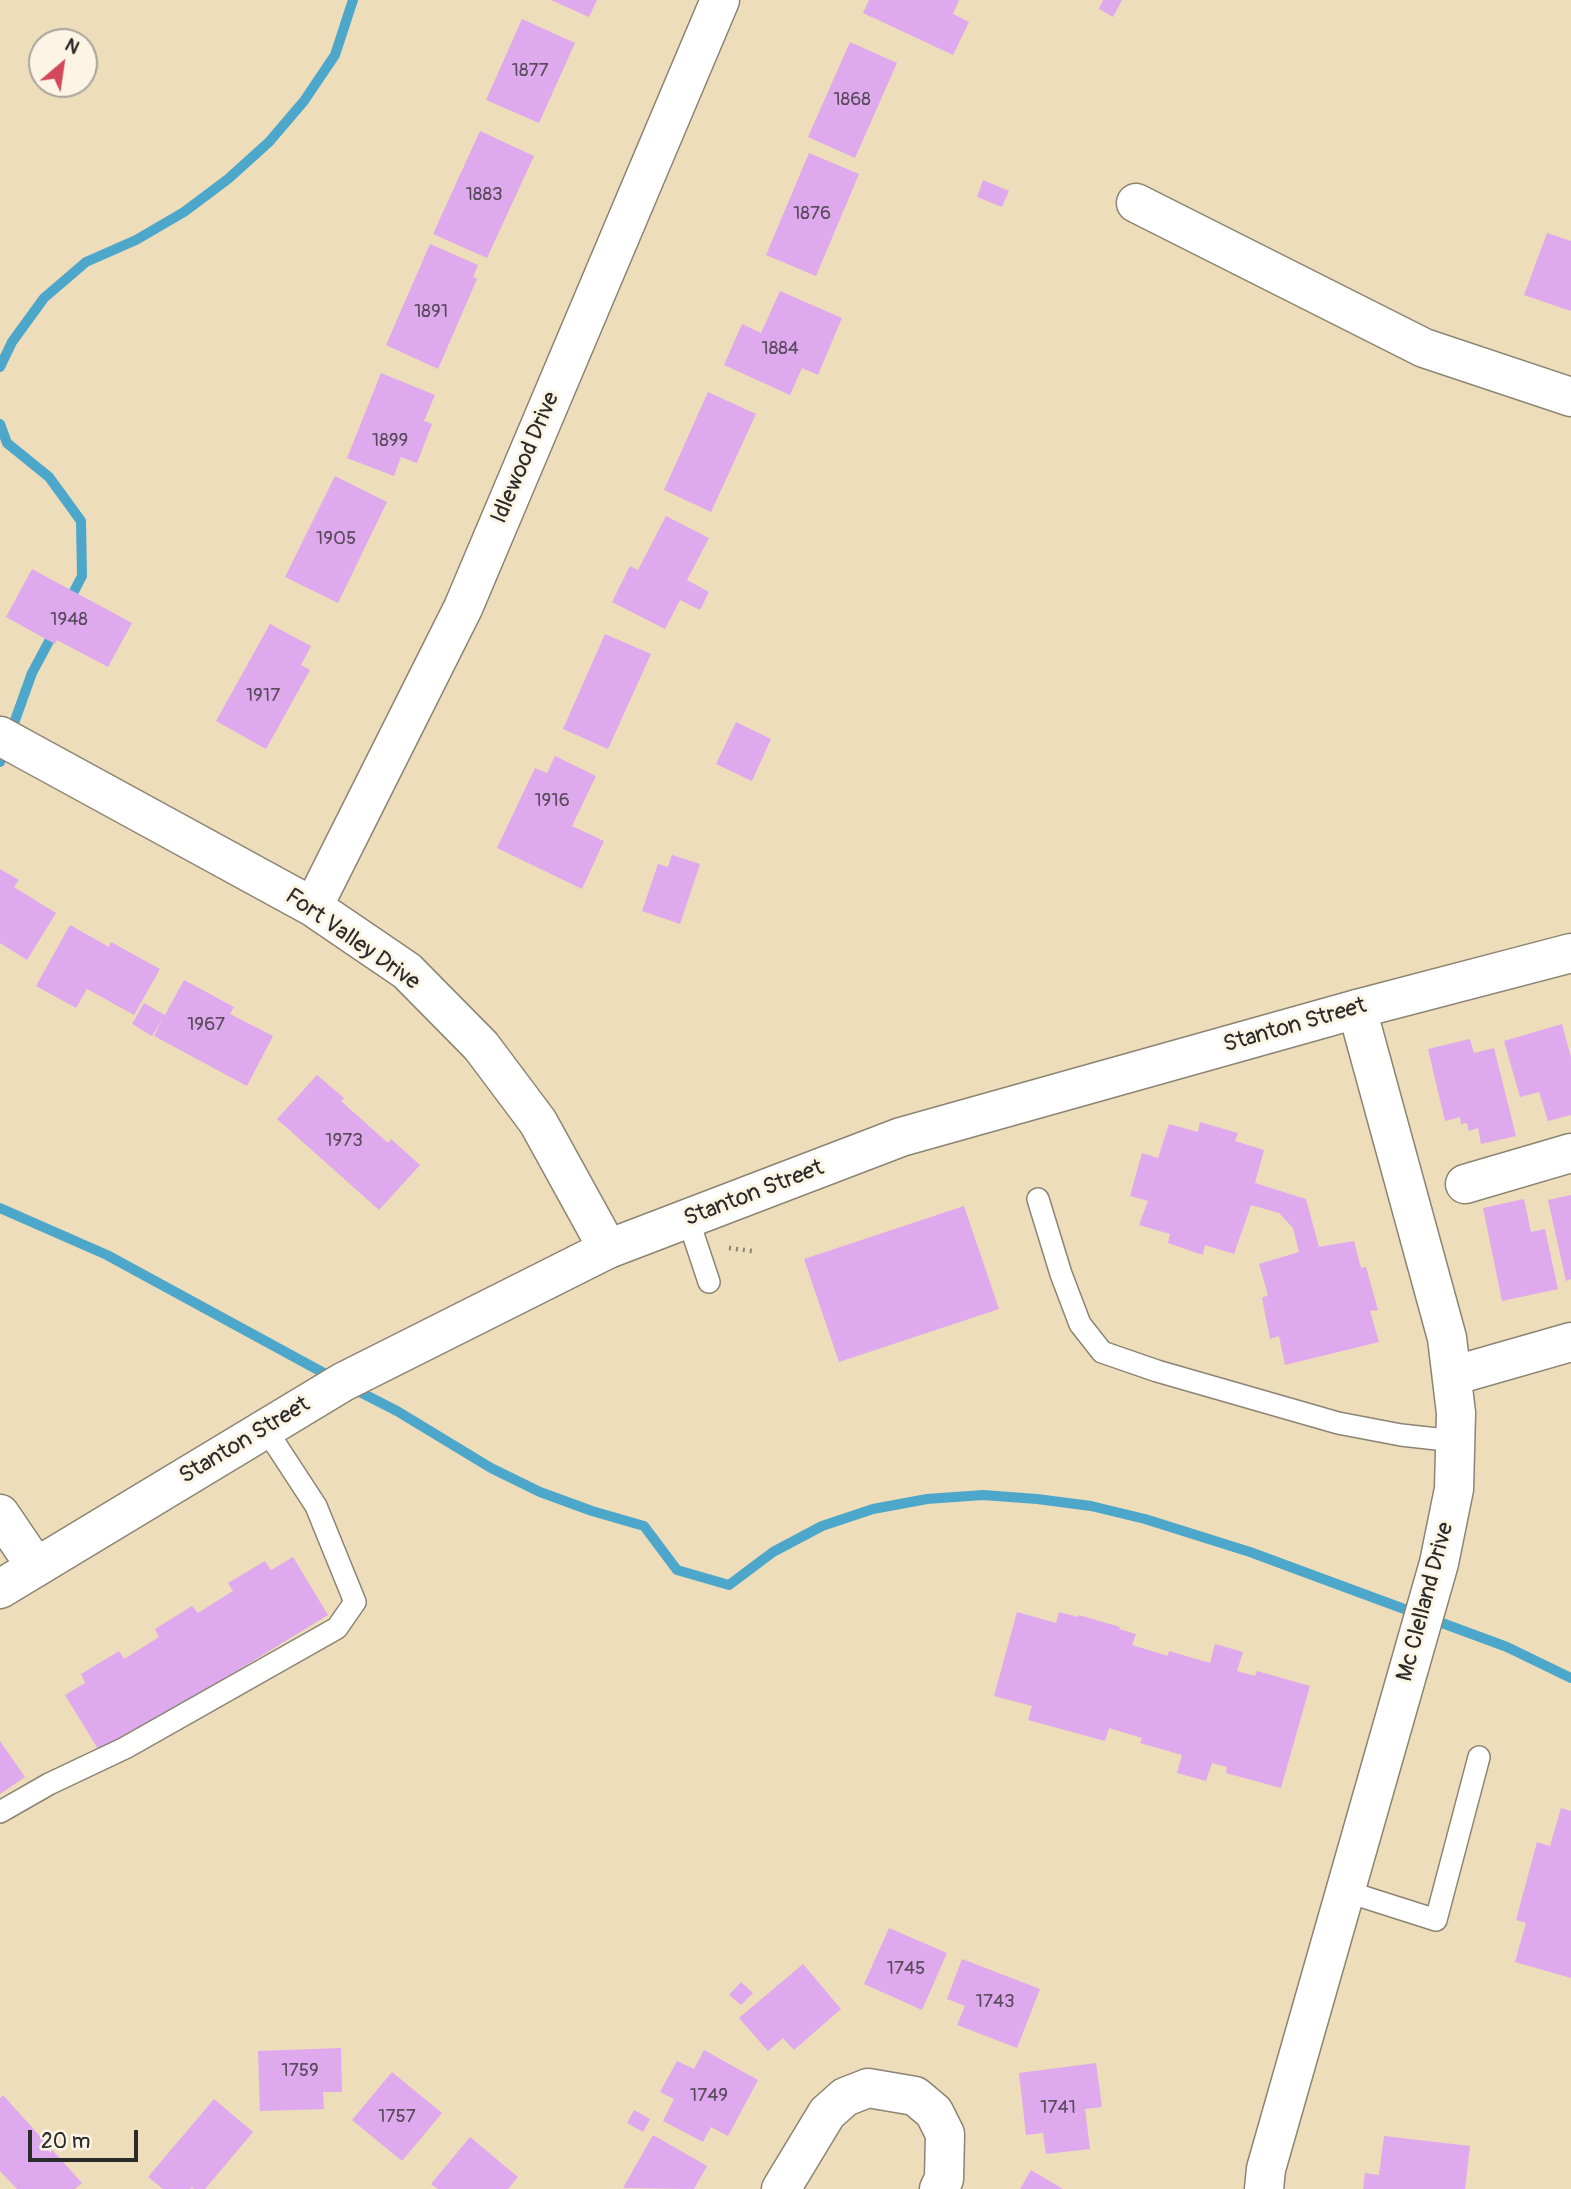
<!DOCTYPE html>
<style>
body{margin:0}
#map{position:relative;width:1571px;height:2189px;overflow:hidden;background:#edb;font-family:Pangolin,sans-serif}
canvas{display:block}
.north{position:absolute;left:28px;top:28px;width:70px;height:70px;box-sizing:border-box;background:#fcf5e5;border:2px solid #a8a49b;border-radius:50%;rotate:29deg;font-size:19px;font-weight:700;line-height:28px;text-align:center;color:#2b2b2b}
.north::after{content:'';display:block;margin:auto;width:24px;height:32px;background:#d1495b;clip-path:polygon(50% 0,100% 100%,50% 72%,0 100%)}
.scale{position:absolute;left:28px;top:2130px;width:110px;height:32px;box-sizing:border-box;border:4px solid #2b2b2b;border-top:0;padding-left:9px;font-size:21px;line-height:24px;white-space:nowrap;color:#2b2b2b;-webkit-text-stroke:5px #fcf5e5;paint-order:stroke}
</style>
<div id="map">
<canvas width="1571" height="2189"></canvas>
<div class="north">N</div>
<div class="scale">20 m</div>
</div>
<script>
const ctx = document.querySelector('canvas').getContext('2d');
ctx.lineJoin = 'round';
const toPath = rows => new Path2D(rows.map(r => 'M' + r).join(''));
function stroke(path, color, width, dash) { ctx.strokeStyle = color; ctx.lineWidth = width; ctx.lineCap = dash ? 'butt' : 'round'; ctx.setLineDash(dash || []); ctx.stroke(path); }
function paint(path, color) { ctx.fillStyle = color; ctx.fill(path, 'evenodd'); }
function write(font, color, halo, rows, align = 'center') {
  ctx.font = font + ' Pangolin,sans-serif'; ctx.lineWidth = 6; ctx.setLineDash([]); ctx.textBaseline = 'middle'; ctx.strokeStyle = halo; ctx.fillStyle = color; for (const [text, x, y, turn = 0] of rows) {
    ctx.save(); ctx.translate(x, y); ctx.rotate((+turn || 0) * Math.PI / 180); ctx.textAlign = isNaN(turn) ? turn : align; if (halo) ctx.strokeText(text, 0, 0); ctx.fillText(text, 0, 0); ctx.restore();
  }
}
stroke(toPath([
 [0,367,12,342,44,298,86,262,136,240,184,212,228,179,269,142,304,101,335,55,353,0],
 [0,424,7,443,49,477,81,521,82,576,68,603],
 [0,762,32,673,55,630],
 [0,1208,107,1255,333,1378],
 [350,1387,397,1411,491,1468,540,1492,592,1511,644,1526,677,1570,729,1585,773,1552,822,1526,873,1509,927,1499,983,1495,1037,1499,1091,1506,1145,1519,1250,1552,1507,1647,1571,1678]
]), '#4da7ca', 10);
paint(toPath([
 [551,0,597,0,589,17],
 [869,0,959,0,953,14,969,22,953,55,863,13],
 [1103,0,1122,0,1113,17,1099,9],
 [522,19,575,43,539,123,486,100],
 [850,42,897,63,855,158,808,137],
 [480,131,534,156,487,258,433,234],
 [809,153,859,174,816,276,766,255],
 [983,180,1009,191,1002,207,977,197],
 [1547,233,1571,241,1571,311,1524,295],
 [430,244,478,265,473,277,477,279,438,369,386,345],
 [780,291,842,318,818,375,802,368,790,395,724,365,742,324,761,333],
 [381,373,435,395,424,421,432,424,417,463,401,457,394,476,347,458],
 [708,392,756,414,711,512,664,490],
 [335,476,387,502,338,603,285,577],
 [666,516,709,538,687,580,709,592,700,610,680,600,665,629,612,602,630,566,638,570],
 [32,569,132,623,108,667,57,640,55,644,6,617],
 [270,624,311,646,301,665,310,670,266,749,216,721],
 [605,634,651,654,608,749,563,729],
 [736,722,771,739,752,781,716,764],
 [555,756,596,776,572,826,604,841,582,889,497,848,535,768,547,773],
 [672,855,700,864,680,924,642,911,658,864,668,867],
 [0,869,19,880,14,887,56,913,27,960,0,943],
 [70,925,109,947,111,942,160,969,134,1015,87,989,76,1008,36,986],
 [184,980,234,1007,230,1014,273,1036,247,1086,154,1036,163,1018,152,1036,132,1024,144,1003,165,1015],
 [1562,1024,1571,1057,1571,1115,1548,1121,1539,1092,1520,1097,1504,1041],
 [1470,1039,1474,1053,1494,1048,1516,1136,1481,1144,1478,1128,1469,1131,1467,1123,1461,1124,1460,1117,1445,1121,1428,1049],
 [317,1075,344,1098,341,1101,388,1143,391,1139,420,1165,379,1210,277,1119],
 [1200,1122,1238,1133,1235,1141,1264,1150,1255,1183,1306,1199,1319,1247,1354,1241,1361,1268,1366,1267,1378,1310,1370,1311,1379,1342,1285,1365,1279,1336,1270,1339,1262,1298,1268,1295,1259,1264,1299,1252,1293,1228,1279,1213,1251,1205,1234,1254,1205,1245,1203,1255,1168,1243,1170,1234,1139,1225,1148,1201,1130,1196,1142,1153,1158,1158,1169,1124,1198,1132],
 [1571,1195,1571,1279,1566,1281,1548,1200],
 [1524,1199,1531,1232,1545,1229,1558,1289,1502,1301,1483,1208],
 [964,1206,999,1309,839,1362,804,1259],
 [293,1557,328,1615,101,1754,65,1695,85,1683,81,1674,119,1651,124,1659,159,1637,155,1629,192,1606,198,1613,233,1591,228,1583,265,1561,271,1570],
 [1017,1612,1056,1623,1059,1612,1078,1617,1079,1615,1120,1627,1119,1629,1136,1634,1132,1645,1168,1656,1169,1651,1210,1663,1215,1644,1243,1652,1237,1671,1255,1676,1257,1671,1310,1686,1281,1788,1226,1773,1227,1767,1212,1763,1206,1781,1177,1773,1182,1755,1140,1743,1142,1738,1109,1728,1105,1741,1028,1720,1032,1706,994,1696],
 [0,1741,25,1777,0,1794],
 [1561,1808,1571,1811,1571,1978,1515,1962,1526,1923,1516,1920,1537,1842,1550,1846],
 [889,1928,947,1953,922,2010,864,1984],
 [962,1959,1040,1989,1017,2048,957,2025,965,2006,947,1999],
 [803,1964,841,2009,794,2050,783,2038,768,2051,739,2018],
 [741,1982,753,1993,741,2005,729,1995],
 [341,2048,342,2092,323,2092,324,2109,260,2111,258,2051],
 [704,2050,758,2080,728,2136,711,2127,703,2142,663,2121,674,2099,660,2092,677,2061,694,2069],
 [1096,2063,1102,2107,1085,2109,1090,2149,1046,2154,1043,2133,1026,2135,1019,2073],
 [392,2072,442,2113,402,2161,352,2120],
 [3,2095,82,2183,75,2189,17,2189,0,2171,0,2098],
 [214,2099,253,2132,205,2189,194,2189,192,2187,190,2189,163,2189,148,2177],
 [634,2110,650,2119,643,2132,627,2123],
 [653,2135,707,2166,694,2189,623,2188],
 [1384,2136,1470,2146,1465,2189,1363,2189,1365,2173,1379,2175],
 [470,2137,518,2177,508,2189,438,2189,431,2184],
 [1031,2170,1063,2189,1020,2189]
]), '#dea9ed');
const service = toPath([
 [1038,1199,1061,1274,1080,1324,1102,1352,1157,1371,1338,1423,1401,1435,1455,1441],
 [688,1219,709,1282],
 [0,1812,49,1784,125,1748,337,1628,355,1602,316,1506,265,1428],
 [1345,1891,1436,1920,1479,1757]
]);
const minor = toPath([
 [1136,203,1424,348,1571,397],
 [0,736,313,907,407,971,481,1046,538,1122,608,1249],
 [313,907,463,608,720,0],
 [1465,1184,1571,1153],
 [1452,1376,1571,1342],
 [0,1514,36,1567],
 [781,2189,827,2113,845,2097,868,2088,915,2096,934,2112,945,2134,944,2179,939,2189],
 [1264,2189,1266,2169,1439,1563,1454,1489,1456,1413,1447,1338,1357,1009]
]);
const tertiary = toPath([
 [0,1589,343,1382,608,1249,901,1137,1357,1009,1571,953]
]);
stroke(service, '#8c8473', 24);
stroke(minor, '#8c8473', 41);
stroke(tertiary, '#8c8473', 41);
stroke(toPath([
 [729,1248,752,1251]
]), '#8c8473', 4.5, [2, 5]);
stroke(service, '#fff', 21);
stroke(minor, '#fff', 38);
stroke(tertiary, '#fff', 38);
write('19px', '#584a5c', null, [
 ["1877",530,71],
 ["1868",852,100],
 ["1883",484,195],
 ["1876",812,214],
 ["1891",431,312],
 ["1884",780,349],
 ["1899",390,441],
 ["1905",336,539],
 ["1948",69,620],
 ["1917",263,696],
 ["1916",552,801],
 ["1967",206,1025],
 ["1973",344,1141],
 ["1745",906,1969],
 ["1743",995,2002],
 ["1759",300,2071],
 ["1749",709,2096],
 ["1741",1058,2108],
 ["1757",397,2117]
]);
write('23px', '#2b2b2b', '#fcf5e5', [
 ["Idlewood Drive",526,458,-67],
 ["Fort Valley Drive",352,940,35],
 ["Stanton Street",1295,1026,-16],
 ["Stanton Street",754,1194,-21],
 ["Stanton Street",245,1441,-31],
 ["Mc Clelland Drive",1426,1602,-75]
]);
</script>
